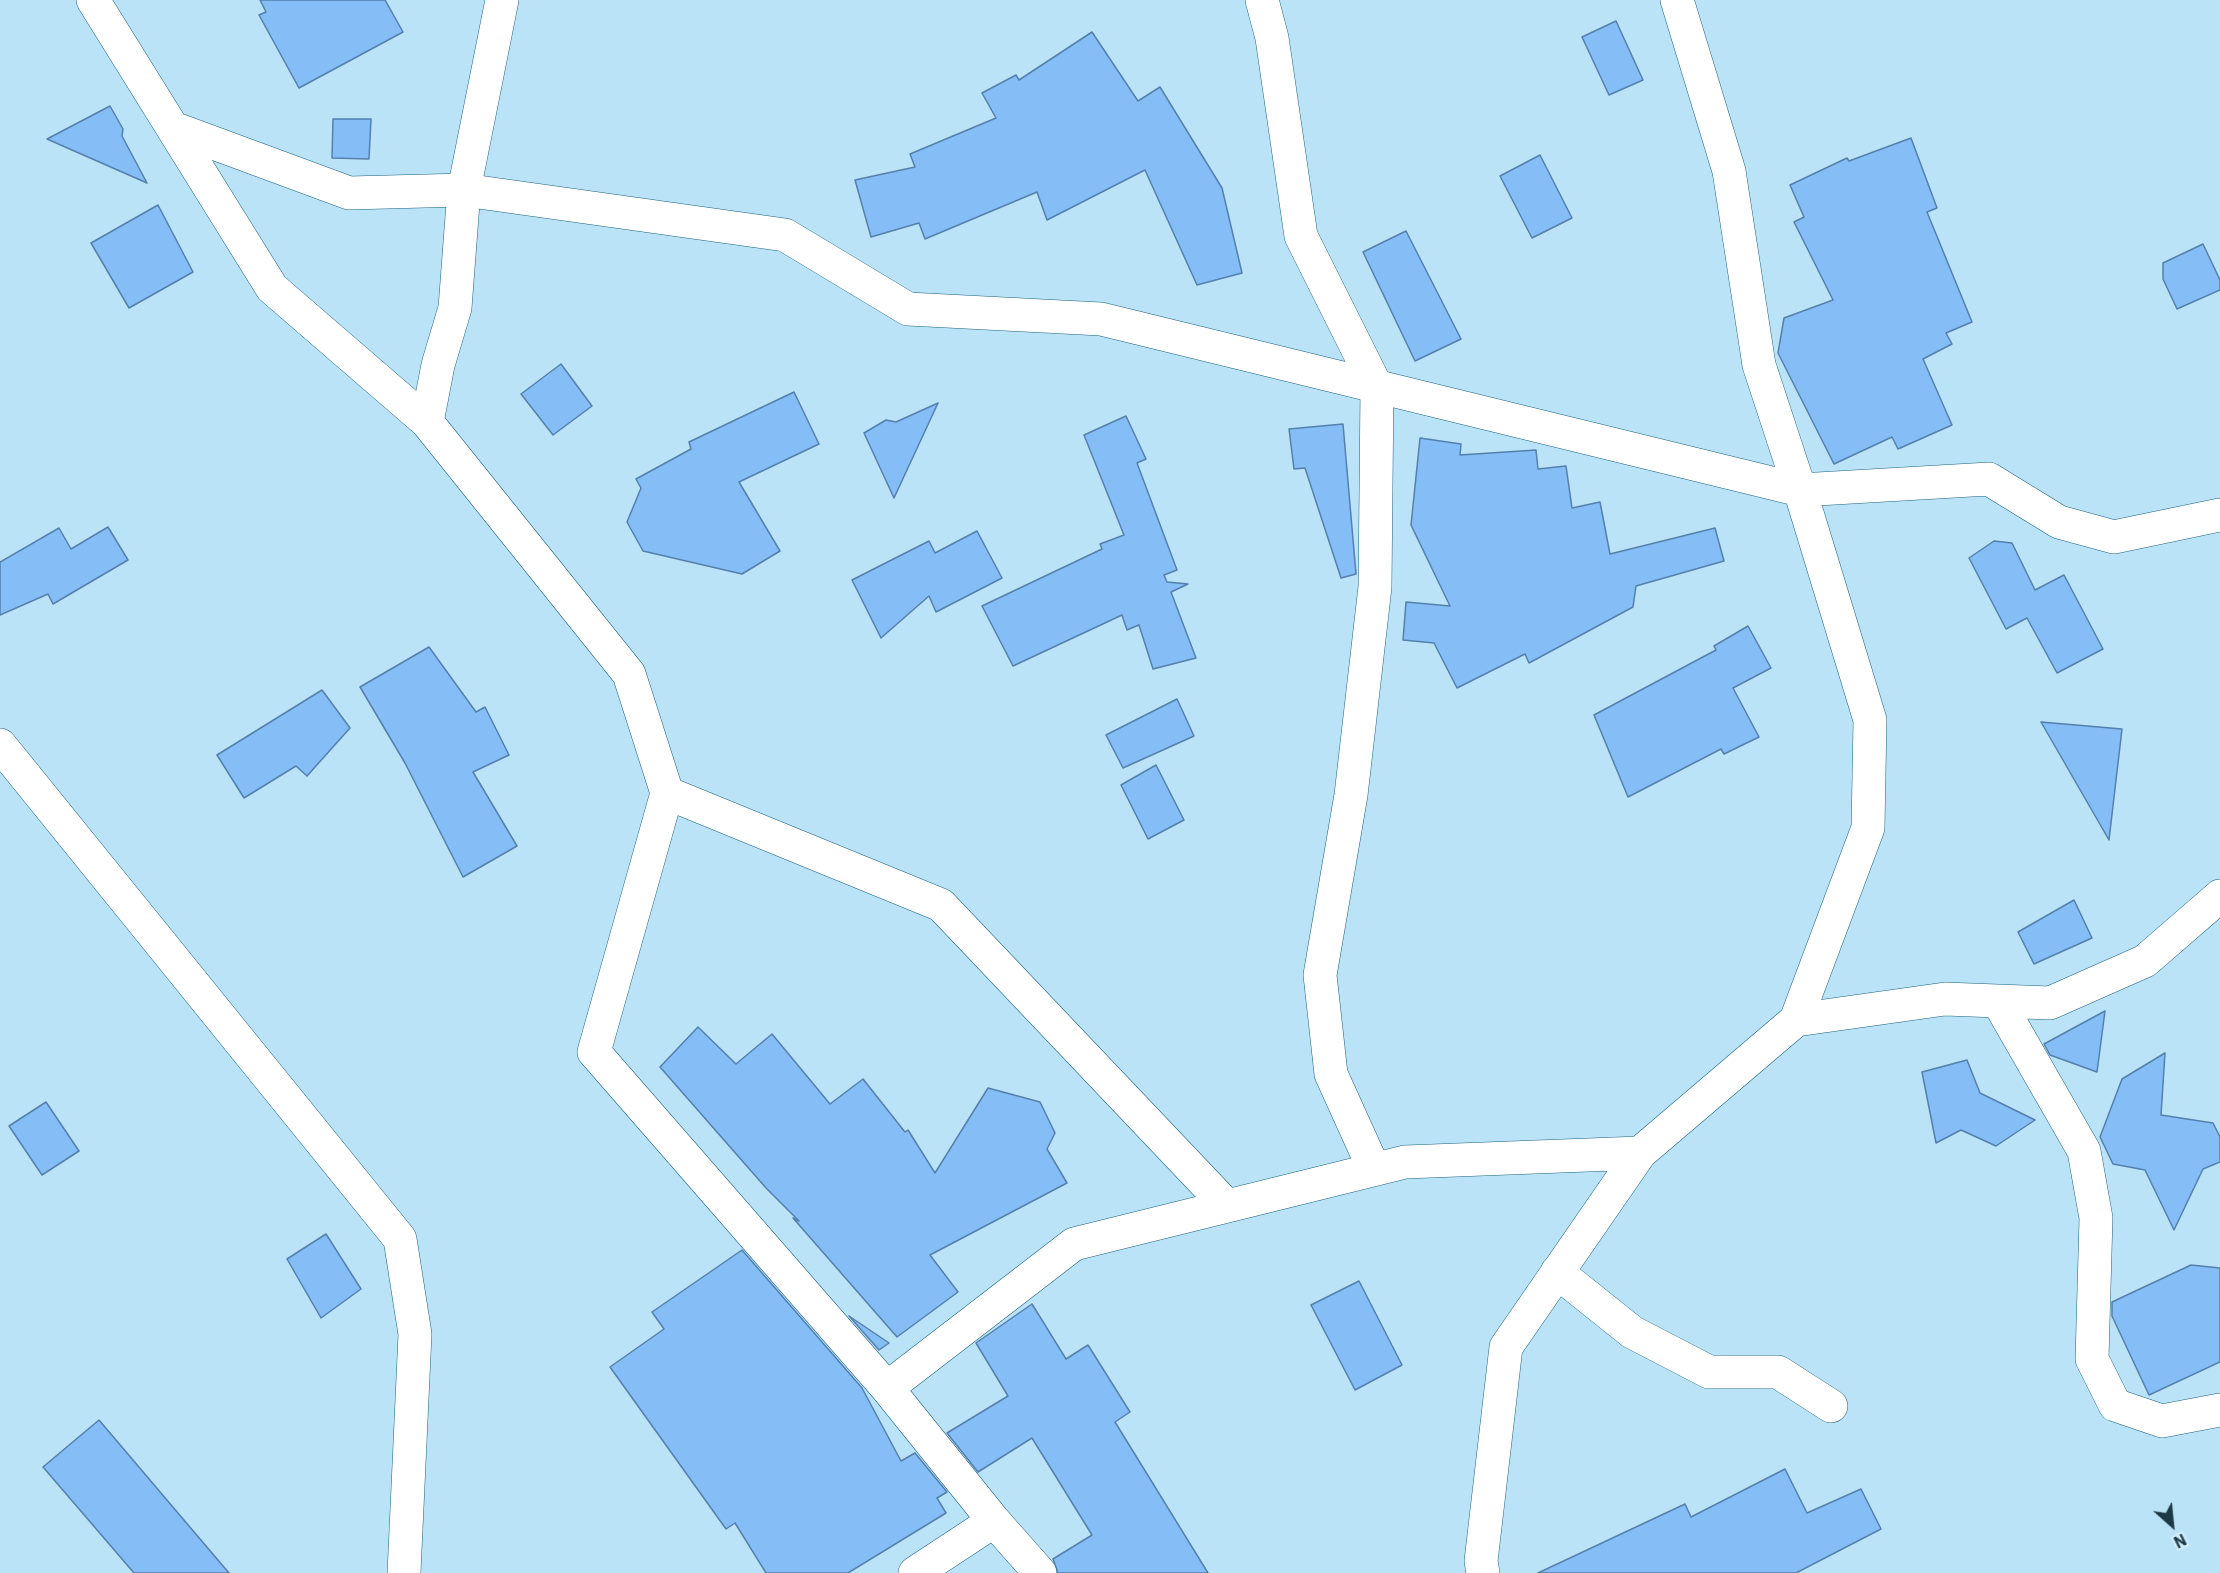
<!DOCTYPE html>
<style>
body{margin:0}
#map{position:relative;width:2220px;height:1573px;overflow:hidden;background:#bbe3f7;font-family:"IBM Plex Sans",sans-serif}
canvas{display:block}
.north{position:absolute;left:2142px;top:1495px;width:60px;height:60px;-webkit-text-stroke:4px #d3eefb;paint-order:stroke;rotate:153deg;font-size:16px;font-weight:700;line-height:24px;text-align:center;color:#1c3946}
.north::after{content:'';display:block;margin:auto;width:21px;height:27px;background:#1c3946;clip-path:polygon(50% 0,100% 100%,50% 72%,0 100%)}
</style>
<div id="map">
<canvas width="2220" height="1573"></canvas>
<div class="north">N</div>
</div>
<script>
const ctx = document.querySelector('canvas').getContext('2d');
ctx.lineJoin = 'round';
function paint(path, color) { ctx.fillStyle = color; ctx.fill(path, 'evenodd'); }
const toPath = rows => new Path2D(rows.map(r => 'M' + r).join(''));
function stroke(path, color, width, dash) { ctx.strokeStyle = color; ctx.lineWidth = width; ctx.lineCap = dash ? 'butt' : 'round'; ctx.setLineDash(dash || []); ctx.stroke(path); }
const building = toPath([
 [260,0,385,0,403,32,299,88,259,15,266,12,260,0],
 [1616,21,1643,80,1609,95,1582,37,1616,21],
 [1092,32,1138,101,1160,87,1222,188,1242,273,1197,285,1145,170,1047,220,1037,192,925,239,919,223,871,237,855,180,915,167,910,154,996,118,982,93,1016,75,1019,80,1092,32],
 [110,106,123,129,122,136,147,183,47,139,110,106],
 [333,119,371,119,369,159,332,158,333,119],
 [1911,138,1937,208,1927,212,1972,322,1946,333,1952,344,1923,359,1952,425,1898,449,1892,437,1834,464,1778,353,1784,318,1833,300,1794,222,1804,217,1790,185,1847,158,1849,161,1911,138],
 [1540,155,1572,218,1532,238,1500,176,1540,155],
 [158,205,193,272,129,308,91,243,158,205],
 [1406,231,1461,339,1415,361,1363,252,1406,231],
 [2203,244,2220,280,2220,290,2177,309,2163,279,2163,263,2203,244],
 [561,364,592,406,553,435,521,394,561,364],
 [794,392,819,444,739,482,780,551,742,574,643,551,627,522,641,488,636,479,691,449,689,442,794,392],
 [938,403,894,498,864,433,886,420,896,422,938,403],
 [1126,416,1146,459,1137,463,1177,570,1164,575,1167,582,1188,584,1171,592,1196,658,1153,669,1139,625,1127,630,1122,615,1013,666,982,606,1102,549,1100,544,1124,535,1084,435,1126,416],
 [1343,424,1356,574,1341,578,1305,468,1294,469,1289,429,1343,424],
 [1420,438,1461,444,1460,455,1536,450,1538,469,1566,466,1572,508,1600,502,1610,554,1715,528,1724,561,1636,586,1633,607,1529,663,1525,654,1457,688,1434,643,1403,640,1406,602,1450,606,1411,525,1420,438],
 [108,527,128,560,53,604,48,594,0,615,0,562,59,528,71,549,108,527],
 [977,531,1002,578,936,612,929,596,881,638,852,580,929,541,935,553,977,531],
 [1994,541,2012,543,2035,590,2064,575,2103,649,2057,673,2027,618,2006,629,1969,558,1994,541],
 [1748,626,1771,668,1733,688,1759,737,1724,754,1721,749,1628,797,1594,715,1716,650,1714,646,1748,626],
 [429,647,476,712,485,707,509,755,473,772,517,846,463,877,405,763,360,687,429,647],
 [322,690,350,728,307,776,296,766,244,798,217,755,322,690],
 [1177,699,1194,736,1123,768,1106,735,1177,699],
 [2041,722,2122,729,2109,840,2041,722],
 [1156,765,1184,820,1148,839,1121,785,1156,765],
 [2074,900,2092,938,2034,964,2018,932,2074,900],
 [2105,1011,2097,1072,2050,1055,2044,1044,2105,1011],
 [698,1027,736,1064,772,1034,830,1104,863,1079,905,1132,908,1130,935,1173,988,1088,1040,1102,1055,1133,1047,1149,1067,1183,930,1255,958,1292,897,1337,793,1218,799,1221,766,1188,660,1067,698,1027],
 [2165,1053,2161,1115,2213,1123,2220,1137,2220,1162,2203,1169,2174,1230,2145,1170,2113,1164,2100,1137,2122,1079,2165,1053],
 [1967,1060,1980,1093,2035,1120,1996,1146,1961,1130,1936,1143,1922,1072,1967,1060],
 [46,1102,79,1151,42,1175,9,1126,46,1102],
 [326,1234,361,1289,321,1318,287,1259,326,1234],
 [742,1250,862,1388,901,1461,915,1453,947,1492,937,1498,946,1513,848,1573,766,1573,735,1523,726,1529,610,1367,664,1329,652,1312,742,1250],
 [2191,1265,2220,1268,2220,1362,2149,1395,2112,1316,2112,1302,2191,1265],
 [1359,1281,1402,1365,1355,1390,1311,1305,1359,1281],
 [1032,1304,1066,1359,1088,1345,1130,1412,1115,1422,1208,1573,1058,1573,1053,1559,1092,1535,1032,1438,978,1472,947,1433,1008,1396,976,1343,1032,1304],
 [849,1316,889,1343,879,1350,849,1316],
 [99,1420,189,1526,229,1573,134,1573,43,1467,99,1420],
 [1785,1469,1807,1513,1861,1489,1881,1529,1796,1573,1538,1573,1685,1504,1691,1517,1785,1469]
]);
paint(building, '#85bdf6');
stroke(building, '#5480ac', 1.5);
const street = toPath([
 [93,0,272,288,427,422,629,674,667,793,941,905,1227,1206],
 [1262,0,1272,38,1301,236,1377,388,1375,587,1351,795,1320,975,1331,1074,1374,1169],
 [1677,0,1729,171,1759,365,1800,490],
 [173,128,349,193,464,190,785,235,908,309,1101,319,1800,490],
 [427,422,438,365,455,308,464,190,502,0],
 [0,745,400,1239,415,1334,404,1573],
 [667,793,594,1052,887,1388],
 [1998,1001,2084,1151,2096,1218,2092,1359,2115,1405,2162,1421,2220,1410],
 [1796,1020,1945,999,2050,1003,2145,961,2220,896],
 [1557,1272,1632,1332,1709,1372,1778,1372,1831,1406],
 [994,1521,1040,1573],
 [915,1573,994,1521,887,1388,1074,1244,1405,1162,1640,1153],
 [1483,1573,1481,1561,1506,1347,1640,1153,1796,1020,1868,828,1870,720,1800,490,1989,479,2059,522,2114,537,2220,515]
]);
stroke(street, '#1a6380', 34);
stroke(street, '#fff', 33);
</script>
